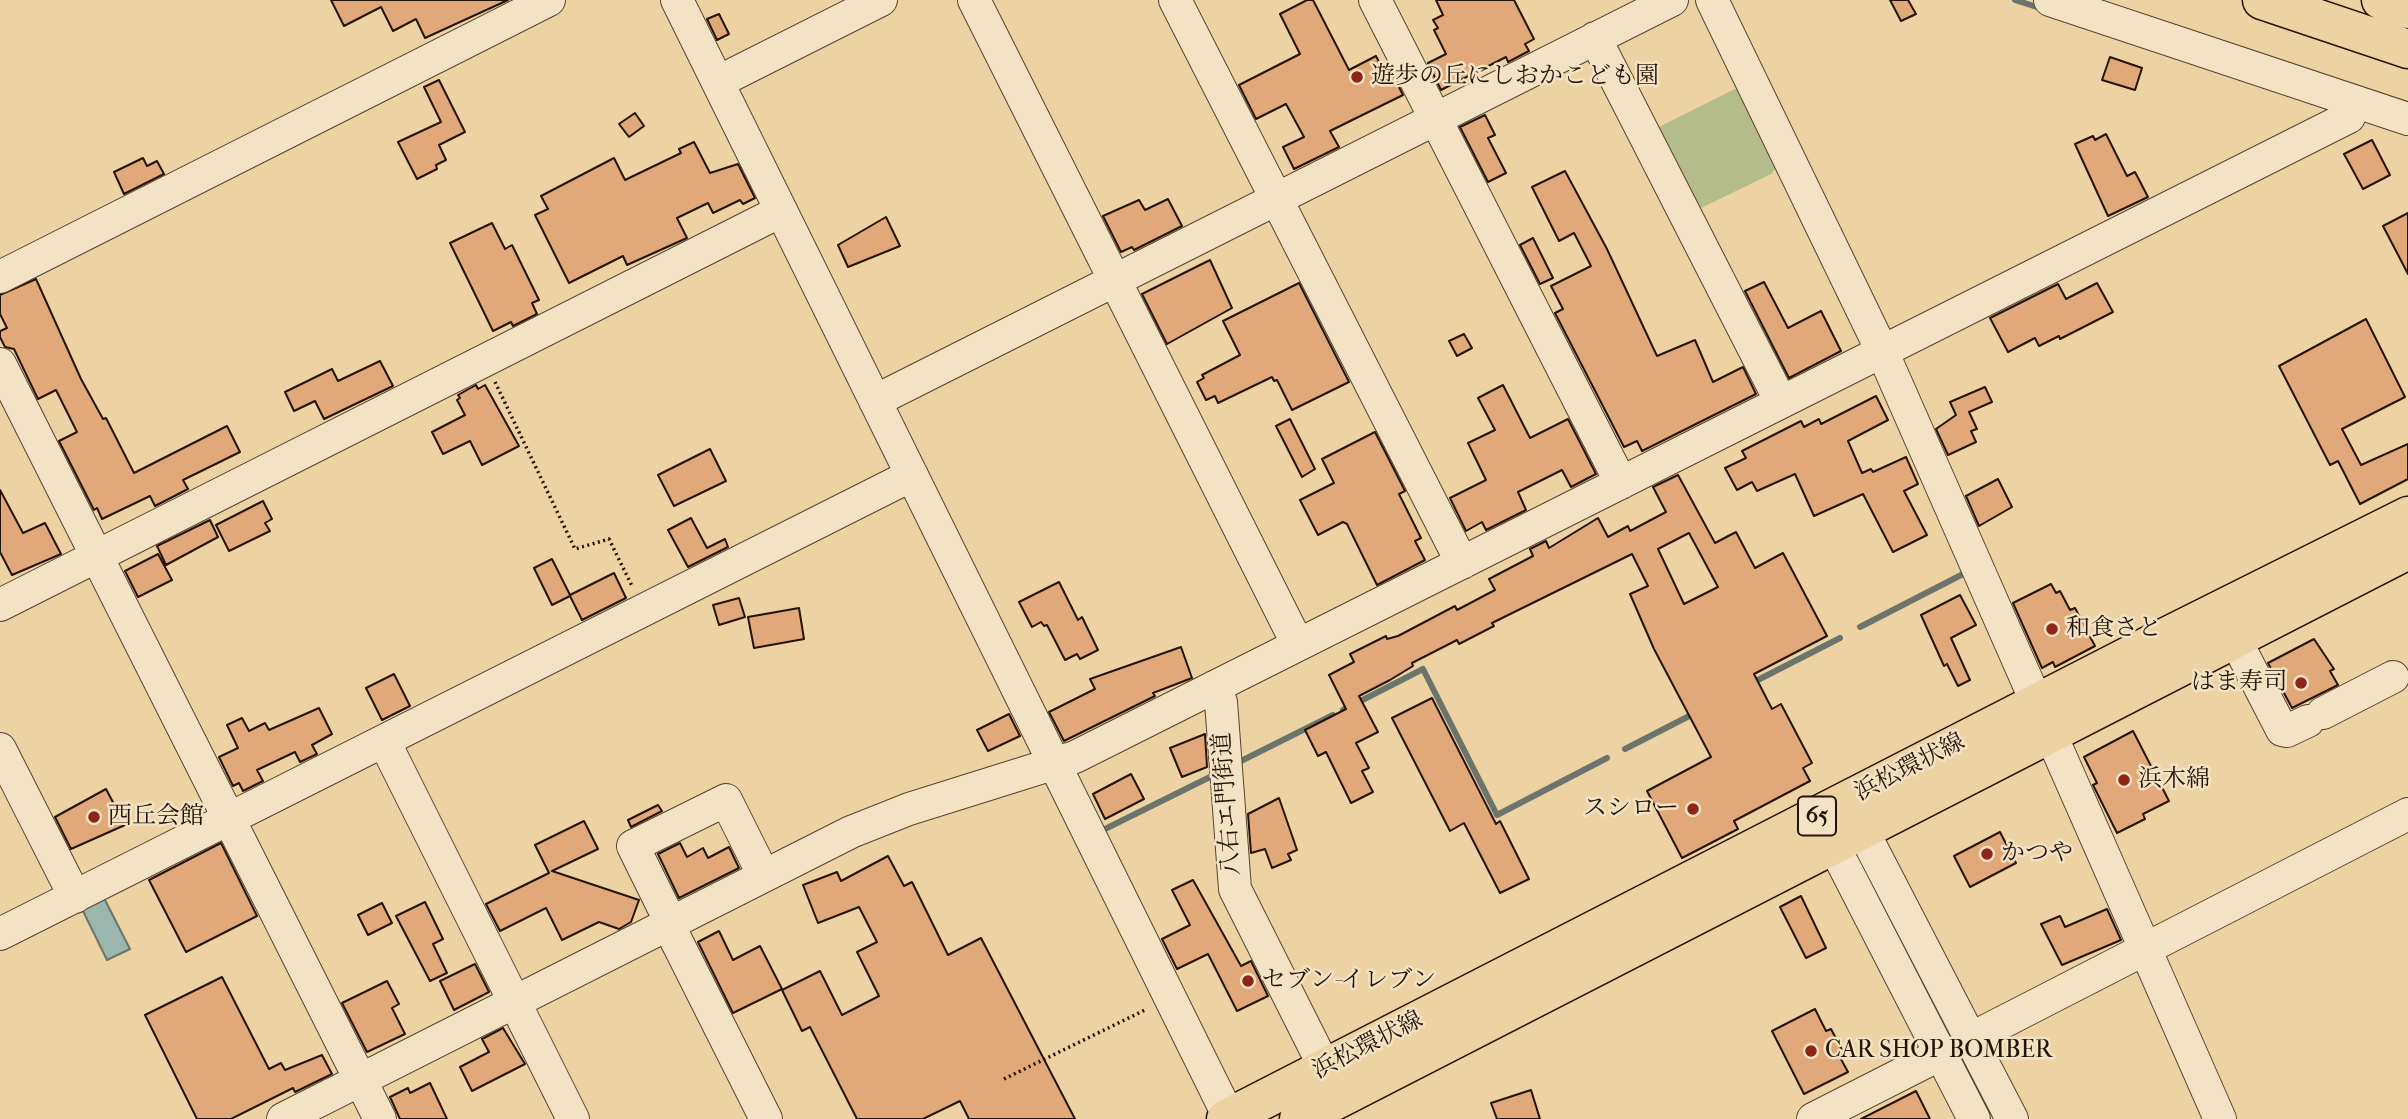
<!DOCTYPE html>
<meta charset="utf-8">
<style>
body{margin:0}
canvas{display:block;background:#edd2a3}
</style>
<canvas width="2408" height="1119"></canvas>
<script>
const ctx = document.querySelector('canvas').getContext('2d');
ctx.lineJoin = 'round';
function paint(path, color) { ctx.fillStyle = color; ctx.fill(path, 'evenodd'); }
const toPath = rows => new Path2D(rows.map(r => 'M' + r).join(''));
function stroke(path, color, width, dash) { ctx.strokeStyle = color; ctx.lineWidth = width; ctx.lineCap = dash ? 'butt' : 'round'; ctx.setLineDash(dash || []); ctx.stroke(path); }
function write(font, color, halo, rows, align = 'center') {
  ctx.font = font + ' "IM FELL French Canon","Noto Serif JP",serif'; ctx.lineWidth = 5; ctx.setLineDash([]); ctx.textBaseline = 'middle'; ctx.strokeStyle = halo; ctx.fillStyle = color; for (const [text, x, y, turn = 0] of rows) {
    ctx.save(); ctx.translate(x, y); ctx.rotate((+turn || 0) * Math.PI / 180); ctx.textAlign = isNaN(turn) ? turn : align; if (halo) ctx.strokeText(text, 0, 0); ctx.fillText(text, 0, 0); ctx.restore();
  }
}
paint(toPath([
 [1737,88,1742,89,1779,164,1771,174,1699,209,1657,128]
]), '#b4bd89');
const water = toPath([
 [104,898,130,949,107,960,82,909,104,898]
]);
paint(water, '#9ab6ad');
stroke(water, '#6b756b', 2);
stroke(toPath([
 [2015,0,2043,9],
 [1860,627,1965,573],
 [1750,684,1840,638],
 [1343,710,1423,669,1497,815,1607,758],
 [1625,749,1695,713],
 [1237,763,1333,715],
 [1107,828,1218,773]
]), '#6b756b', 6);
const building = toPath([
 [331,0,508,0,425,38,416,19,393,31,381,7,344,26,331,0],
 [1307,0,1313,0,1349,70,1376,56,1382,68,1388,65,1403,95,1330,131,1339,147,1294,169,1283,147,1304,137,1286,104,1256,119,1239,85,1300,54,1280,14,1307,0],
 [1436,0,1514,0,1534,39,1525,44,1529,51,1508,62,1506,57,1441,90,1428,63,1446,54,1434,30,1438,28,1433,20,1443,15,1436,0],
 [1890,0,1908,0,1916,14,1901,21,1890,0],
 [719,14,729,34,717,40,707,19,719,14],
 [2110,57,2142,68,2135,90,2102,80,2110,57],
 [439,80,465,132,439,145,446,160,436,165,437,169,417,179,398,142,441,122,424,87,439,80],
 [635,113,644,126,629,137,619,124,635,113],
 [1485,115,1495,135,1488,138,1506,173,1488,182,1460,127,1485,115],
 [2106,134,2127,176,2135,172,2148,197,2108,216,2075,144,2093,136,2095,140,2106,134],
 [2372,140,2390,175,2363,189,2344,154,2372,140],
 [694,142,710,173,738,164,755,198,743,204,740,200,713,213,708,203,677,218,687,238,627,265,623,256,569,283,535,215,548,209,541,196,614,158,625,180,681,153,679,149,694,142],
 [143,158,147,166,157,161,164,174,124,194,114,172,143,158],
 [1565,171,1607,249,1657,356,1695,340,1713,382,1743,367,1756,394,1642,451,1637,441,1624,447,1555,313,1563,309,1551,286,1591,266,1574,233,1559,241,1532,187,1565,171],
 [1168,199,1182,226,1134,250,1132,247,1121,252,1103,216,1139,200,1145,210,1168,199],
 [2408,213,2408,274,2383,226,2408,213],
 [886,217,900,246,848,267,838,245,886,217],
 [492,223,505,249,512,245,539,300,532,303,537,314,513,326,511,322,493,331,450,243,492,223],
 [1533,238,1553,278,1540,284,1520,245,1533,238],
 [1210,260,1232,308,1167,344,1142,294,1210,260],
 [36,279,81,379,103,419,106,418,134,473,227,426,240,452,183,480,188,489,155,506,150,496,102,519,97,508,94,510,59,441,77,432,56,390,38,399,14,349,5,347,0,337,0,331,7,328,0,314,0,295,36,279],
 [1764,282,1788,328,1821,311,1841,351,1789,378,1745,291,1764,282],
 [1299,283,1349,382,1292,410,1277,380,1274,381,1272,377,1218,403,1215,396,1206,400,1197,382,1204,378,1202,375,1240,355,1223,321,1299,283],
 [2097,283,2113,312,2060,339,2059,336,2039,346,2035,338,2008,352,1990,318,2058,284,2066,299,2097,283],
 [2366,319,2405,397,2342,429,2361,465,2408,444,2408,479,2360,504,2338,461,2330,465,2279,366,2366,319],
 [1464,334,1472,348,1457,356,1449,341,1464,334],
 [380,361,393,386,324,419,315,401,294,411,285,392,332,369,338,381,380,361],
 [476,385,478,389,485,385,519,446,482,465,470,441,443,454,432,432,465,415,457,400,460,398,458,395,476,385],
 [1503,385,1530,438,1568,419,1596,474,1571,487,1562,470,1518,492,1526,510,1486,530,1482,522,1466,531,1450,498,1486,480,1468,443,1495,430,1478,398,1503,385],
 [1985,387,1992,402,1969,412,1977,429,1971,431,1976,442,1948,455,1936,429,1956,415,1950,402,1985,387],
 [1876,396,1888,420,1848,441,1862,473,1871,469,1873,472,1906,457,1918,484,1904,491,1927,535,1893,552,1863,494,1814,516,1795,474,1757,491,1752,482,1737,490,1725,468,1746,458,1742,451,1801,421,1804,427,1819,419,1821,424,1876,396],
 [1290,419,1315,469,1302,477,1276,426,1290,419],
 [1375,432,1405,491,1399,494,1421,538,1415,541,1425,560,1377,585,1347,524,1343,522,1318,535,1300,500,1334,483,1322,459,1375,432],
 [710,449,726,481,674,506,658,475,710,449],
 [1678,475,1715,543,1736,532,1755,568,1783,553,1827,636,1754,674,1772,709,1781,704,1812,763,1803,768,1810,781,1734,821,1738,829,1682,858,1647,791,1711,757,1654,649,1630,594,1648,586,1632,554,1492,623,1494,626,1459,644,1457,640,1412,663,1413,666,1390,680,1359,696,1378,732,1356,743,1369,768,1362,771,1373,792,1351,803,1326,752,1318,756,1305,730,1346,709,1329,675,1354,662,1350,654,1386,636,1387,639,1398,636,1455,606,1457,610,1495,590,1489,579,1533,556,1530,549,1546,541,1549,548,1598,518,1608,537,1628,526,1630,531,1666,512,1653,487,1678,475],
 [1689,533,1718,587,1684,604,1658,549,1689,533],
 [1998,479,2012,507,1979,526,1966,496,1998,479],
 [0,490,23,533,45,523,61,554,12,575,0,552,0,490],
 [263,501,272,519,265,523,270,531,229,551,216,525,263,501],
 [691,518,707,548,725,539,728,547,688,567,668,530,691,518],
 [210,520,218,537,166,565,157,546,210,520],
 [158,554,172,580,138,597,125,571,158,554],
 [552,559,570,595,614,573,626,598,582,620,570,596,552,605,534,568,552,559],
 [1059,582,1078,620,1082,617,1098,650,1080,659,1077,654,1065,660,1047,625,1044,626,1041,622,1032,627,1019,602,1059,582],
 [2051,584,2056,593,2060,591,2070,610,2075,608,2095,646,2055,667,2053,662,2042,668,2013,603,2051,584],
 [1960,595,1976,625,1951,638,1970,680,1958,686,1947,664,1944,666,1921,615,1960,595],
 [739,598,745,617,719,625,713,605,739,598],
 [799,608,804,639,754,648,748,617,799,608],
 [2314,639,2334,669,2330,671,2338,685,2292,708,2268,663,2314,639],
 [1181,647,1192,678,1153,693,1155,696,1064,741,1049,712,1095,689,1090,679,1181,647],
 [394,674,410,706,382,720,366,688,394,674],
 [1432,698,1496,824,1500,821,1529,879,1500,893,1464,823,1450,831,1392,718,1432,698],
 [319,708,332,734,312,745,317,754,300,762,295,752,257,770,263,781,243,791,239,783,233,786,219,757,238,748,227,725,242,718,249,731,265,723,269,730,319,708],
 [1009,714,1020,736,988,751,977,730,1009,714],
 [2133,731,2169,801,2143,814,2145,819,2117,833,2093,785,2097,783,2084,757,2133,731],
 [1205,734,1207,767,1182,777,1170,748,1205,734],
 [1131,774,1144,799,1105,819,1093,794,1131,774],
 [106,789,125,825,71,849,55,817,106,789],
 [1279,798,1297,850,1288,854,1291,860,1272,868,1265,849,1251,853,1248,814,1279,798],
 [658,805,662,811,631,827,628,820,658,805],
 [584,821,598,849,552,871,639,900,631,922,619,929,599,922,562,940,546,908,500,931,486,904,549,873,535,845,584,821],
 [2000,832,2016,863,1970,887,1954,856,2000,832],
 [221,843,257,916,186,952,149,880,221,843],
 [680,843,687,857,703,848,708,858,729,847,739,868,679,898,658,854,680,843],
 [888,856,904,886,912,882,948,955,981,938,1075,1119,969,1119,960,1101,923,1119,857,1119,810,1027,802,1031,782,990,820,971,842,1015,879,996,857,952,877,942,859,907,818,923,803,885,837,872,841,881,888,856],
 [1193,880,1241,966,1251,961,1268,996,1237,1011,1208,954,1177,969,1162,939,1190,925,1172,890,1193,880],
 [1801,896,1826,948,1806,958,1780,907,1801,896],
 [425,902,443,939,433,944,447,973,430,981,396,916,425,902],
 [382,903,392,923,368,935,358,915,382,903],
 [2107,909,2121,940,2062,965,2041,924,2060,916,2065,927,2107,909],
 [719,931,733,960,760,946,782,989,733,1013,698,942,719,931],
 [475,964,489,992,454,1010,440,981,475,964],
 [222,977,269,1069,281,1063,285,1070,322,1055,332,1074,295,1092,293,1088,231,1119,197,1119,145,1015,222,977],
 [387,981,399,1004,392,1008,405,1034,367,1052,342,1003,387,981],
 [1815,1009,1826,1031,1831,1029,1842,1050,1837,1052,1848,1072,1804,1094,1772,1031,1815,1009],
 [503,1028,525,1064,472,1091,460,1067,489,1052,482,1039,503,1028],
 [430,1083,447,1119,400,1119,390,1097,408,1088,410,1093,430,1083],
 [1531,1090,1540,1119,1497,1119,1491,1103,1531,1090],
 [1916,1091,1930,1119,1861,1119,1916,1091]
]);
paint(building, '#e1a87a');
stroke(building, '#241407', 2);
const minor = toPath([
 [677,0,1230,1119],
 [974,0,1298,645],
 [1175,0,1462,563],
 [1375,0,1621,483],
 [1712,0,1882,351,2220,1119],
 [2050,0,2408,119],
 [1595,38,1781,402],
 [718,82,881,0],
 [0,277,549,0],
 [0,364,380,1119],
 [875,401,1672,0],
 [0,605,781,211],
 [2235,639,2282,730,2287,731,2308,721],
 [1214,687,1221,702,1235,889,1325,1068],
 [2323,713,2393,677],
 [384,741,573,1119],
 [0,749,75,897],
 [1851,808,2012,1119],
 [1823,825,1974,1119],
 [671,923,633,846,726,800,764,876],
 [668,924,766,1119],
 [0,934,912,475],
 [1970,1039,2408,814],
 [283,1119,851,832,909,809,1075,757,2349,117,2354,101],
 [1813,1119,1941,1054]
]);
const major = toPath([
 [1226,1119,2164,638,2408,516],
 [1299,1119,2408,550]
]);
const highway = toPath([
 [2262,0,2408,49],
 [2381,0,2408,9]
]);
stroke(minor, '#56442e', 34);
stroke(major, '#241407', 41);
stroke(highway, '#241407', 41);
stroke(toPath([
 [495,382,575,549,609,539,632,586],
 [1004,1079,1147,1009]
]), '#241407', 3.5, [2, 3.5]);
stroke(minor, '#f3e2c3', 32);
stroke(major, '#edd2a3', 38);
stroke(highway, '#edd2a3', 38);
for (const [x, y, r, color] of [
 [1357,77,7,"#8f2418"],
 [2052,629,7,"#8f2418"],
 [2301,683,7,"#8f2418"],
 [2124,780,7,"#8f2418"],
 [1693,809,7,"#8f2418"],
 [94,817,7,"#8f2418"],
 [1987,854,7,"#8f2418"],
 [1248,981,7,"#8f2418"],
 [1811,1051,7,"#8f2418"]
]) { const dot = new Path2D(); dot.arc(x, y, r, 0, 2 * Math.PI); ctx.fillStyle = color; ctx.fill(dot); stroke(dot, '#f3e2c3', 2.5); }
for (const [x, y, w] of [
 [1817,816,38]
]) { const box = new Path2D(); box.roundRect(x - w / 2, y - 19.5, w, 39, 5); ctx.fillStyle = '#f3e2c3'; ctx.fill(box); stroke(box, '#241407', 2); }
write('bold 23px', '#241407', null, [
 ["65",1817,816]
]);
write('24px', '#241407', '#f3e2c3', [
 ["遊歩の丘にしおかこども園",1371,77],
 ["和食さと",2066,629],
 ["はま寿司",2287,683,"right"],
 ["浜木綿",2138,780],
 ["スシロー",1679,809,"right"],
 ["西丘会館",108,817],
 ["かつや",2001,854],
 ["セブン-イレブン",1262,981],
 ["CAR SHOP BOMBER",1825,1051]
], 'left');
write('24px', '#241407', '#f3e2c3', [
 ["浜松環状線",1910,768,-27],
 ["八右エ門街道",1228,804,-94],
 ["浜松環状線",1368,1046,-27]
]);
</script>
